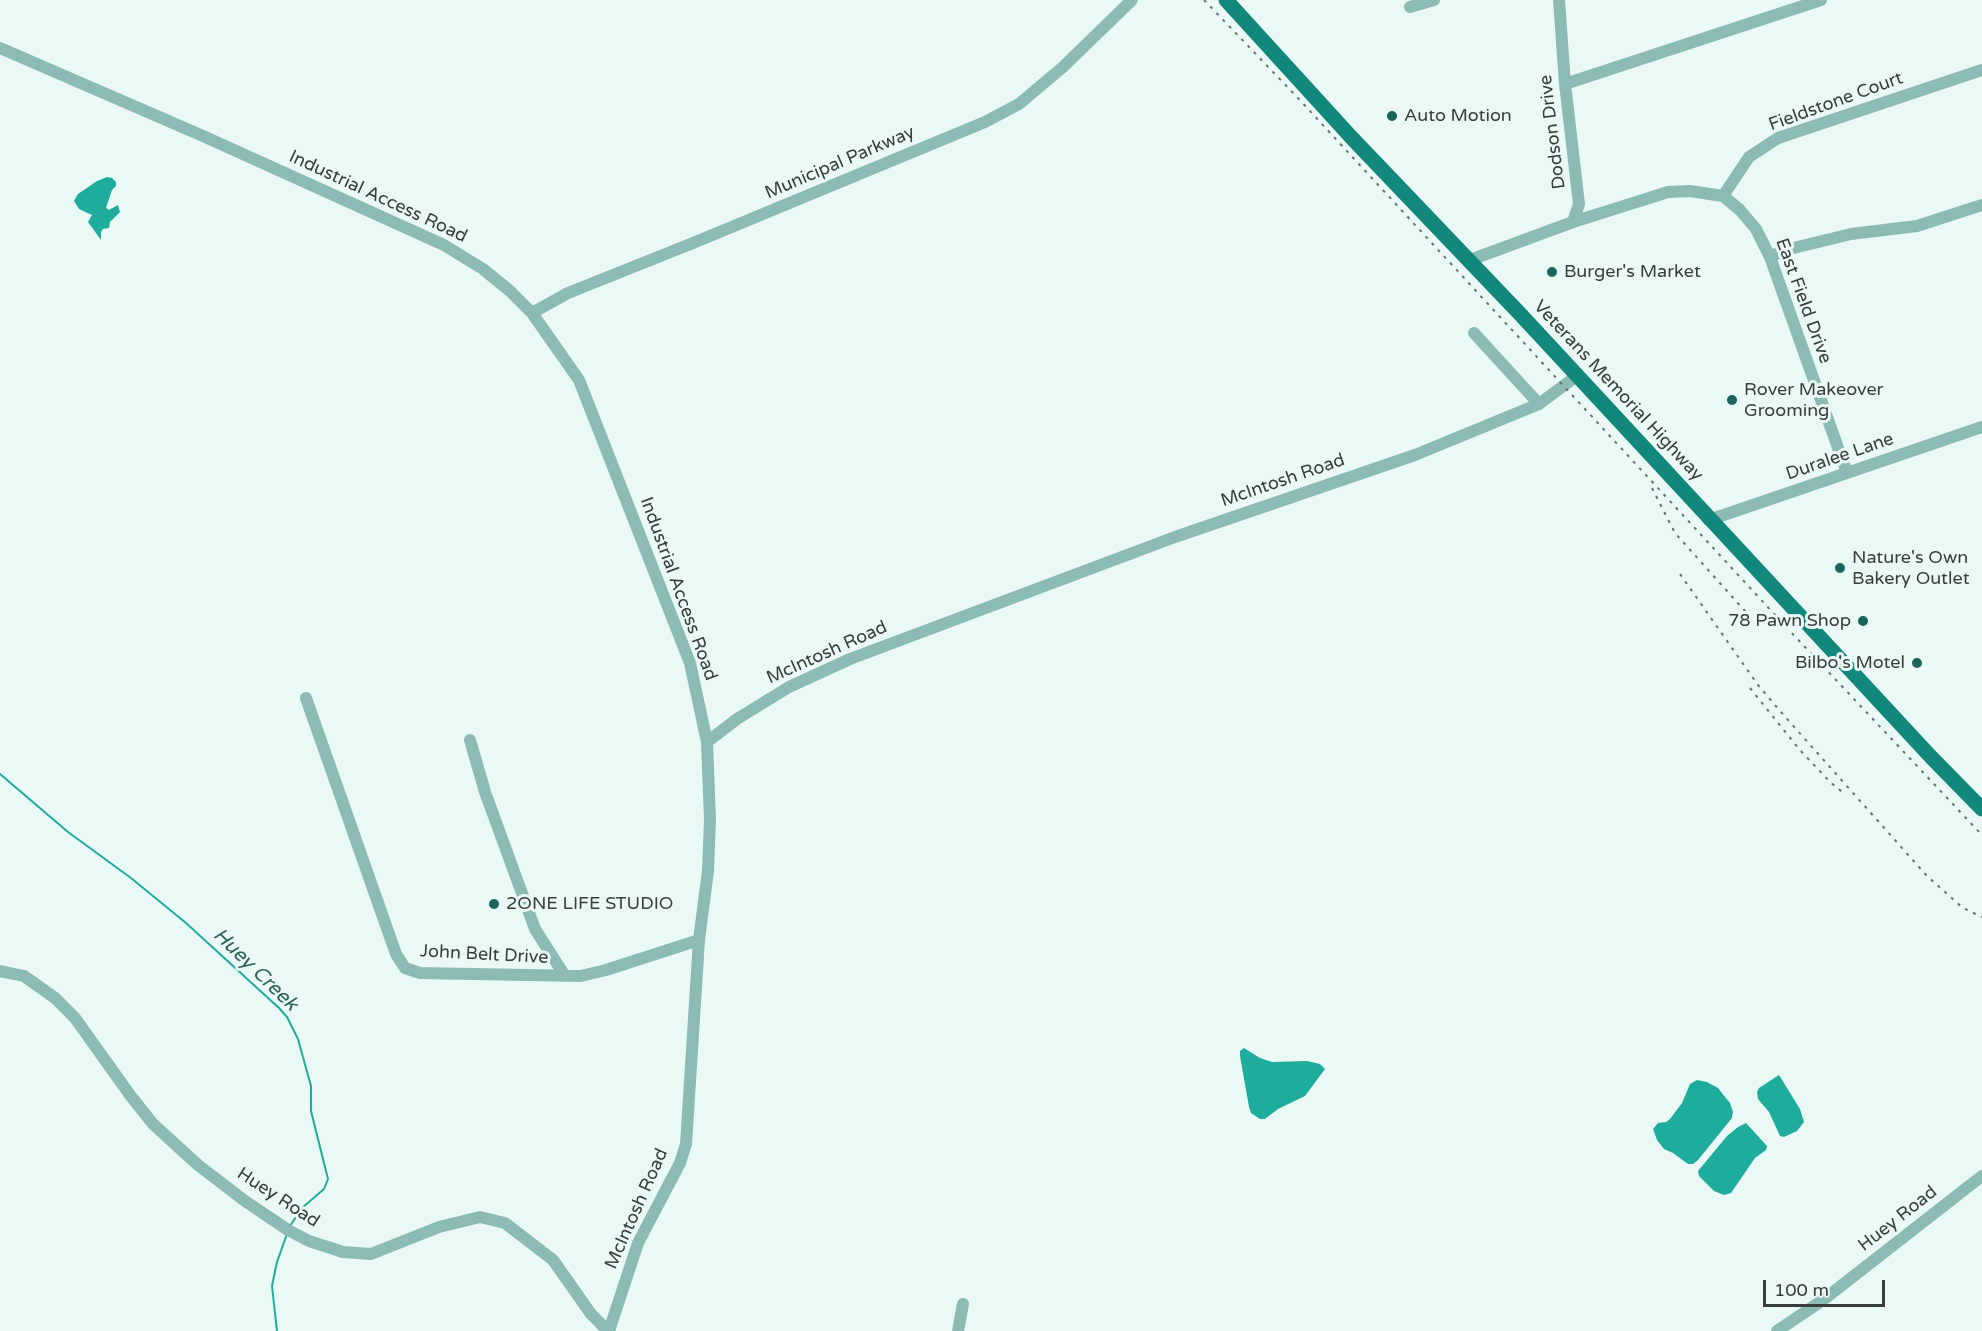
<!DOCTYPE html>
<style>
body{margin:0}
#map{position:relative;width:1982px;height:1331px;overflow:hidden;background:#ebf9f6;font-family:"Varela Round",sans-serif}
canvas{display:block}
.scale{position:absolute;left:1763px;top:1280px;width:122px;height:27px;box-sizing:border-box;border:3px solid #373d3c;border-top:0;padding-left:8px;font-size:18px;line-height:21px;white-space:nowrap;color:#373d3c;-webkit-text-stroke:4px #ebf9f6;paint-order:stroke}
</style>
<div id="map">
<canvas width="1982" height="1331"></canvas>
<div class="scale">100 m</div>
</div>
<script>
const ctx = document.querySelector('canvas').getContext('2d');
ctx.lineJoin = 'round';
function paint(path, color) { ctx.fillStyle = color; ctx.fill(path, 'evenodd'); }
const toPath = rows => new Path2D(rows.map(r => 'M' + r).join(''));
function stroke(path, color, width, dash) { ctx.strokeStyle = color; ctx.lineWidth = width; ctx.lineCap = dash ? 'butt' : 'round'; ctx.setLineDash(dash || []); ctx.stroke(path); }
function write(font, color, halo, rows, align = 'center') {
  ctx.font = font + ' "Varela Round",sans-serif'; ctx.lineWidth = 6; ctx.setLineDash([]); ctx.textBaseline = 'middle'; ctx.strokeStyle = halo; ctx.fillStyle = color; for (const [text, x, y, turn = 0] of rows) {
    ctx.save(); ctx.translate(x, y); ctx.rotate((+turn || 0) * Math.PI / 180); ctx.textAlign = isNaN(turn) ? turn : align; if (halo) ctx.strokeText(text, 0, 0); ctx.fillText(text, 0, 0); ctx.restore();
  }
}
paint(toPath([
 [107,177,112,178,116,182,116,186,112,190,106,208,109,210,118,205,120,212,110,222,109,228,103,229,101,232,101,240,88,222,92,215,79,209,74,201,78,194,97,181],
 [1244,1048,1260,1058,1272,1062,1307,1061,1320,1064,1325,1069,1305,1096,1278,1109,1265,1119,1260,1119,1251,1113,1249,1107,1240,1056,1240,1051],
 [1779,1075,1800,1109,1804,1122,1797,1131,1784,1137,1780,1136,1769,1112,1758,1099,1757,1092,1759,1088],
 [1697,1080,1707,1082,1718,1088,1730,1103,1733,1112,1732,1118,1698,1160,1693,1164,1688,1164,1673,1153,1664,1149,1657,1140,1653,1129,1658,1123,1666,1122,1670,1119,1682,1103,1690,1084],
 [1746,1123,1767,1146,1766,1150,1755,1158,1731,1193,1724,1195,1714,1191,1699,1176,1698,1171,1727,1136,1738,1127]
]), '#1ead9d');
stroke(toPath([
 [0,774,68,832,131,878,186,923,279,1008,287,1017,298,1039,311,1086,311,1111,328,1179,324,1189,302,1208,290,1226],
 [277,1331,272,1286,277,1262,287,1234]
]), '#1ead9d', 2);
stroke(toPath([
 [1559,0,1565,84,1579,204,1573,222],
 [1410,7,1434,0],
 [0,48,203,136,444,245,483,269,510,291,532,313,579,380,690,663,707,742],
 [1565,84,1821,0],
 [1723,196,1749,157,1778,138,1982,70],
 [1770,257,1785,250,1851,234,1917,226,1982,205],
 [1470,260,1573,222,1668,192,1690,191,1723,196,1740,210,1756,229,1770,257,1847,473],
 [532,313,568,293,693,243,985,122,1019,104,1063,67,1132,0],
 [1474,333,1539,404],
 [1709,520,1982,427],
 [306,698,396,954,405,968,420,973,581,976,606,970,699,940],
 [470,740,485,792,535,929,565,976],
 [0,971,24,976,55,998,75,1018,130,1095,153,1124,198,1165,245,1201,288,1230,309,1241,343,1252,371,1254,439,1227,480,1217,505,1223,553,1260,591,1314,608,1331],
 [609,1331,638,1243,680,1163,686,1144,699,940,708,871,710,819,707,742,737,719,789,687,850,659,1175,537,1415,455,1539,404,1578,375],
 [958,1331,963,1304],
 [1777,1331,1823,1300,1982,1176]
]), '#8cbbb3', 12);
stroke(toPath([
 [1226,0,1351,137,1522,316,1931,757,1982,809]
]), '#11887b', 15);
stroke(toPath([
 [1204,0,1297,97,1788,629,1982,835],
 [1652,488,1675,533,1753,620],
 [1680,574,1758,685,1780,711,1927,876,1963,908,1982,917],
 [1750,688,1799,749,1830,782,1846,795]
]), '#697170', 2, [3, 6]);
for (const [x, y, r, color] of [
 [1392,116,6,"#1a645b"],
 [1552,272,6,"#1a645b"],
 [1732,400,6,"#1a645b"],
 [1840,568,6,"#1a645b"],
 [1863,621,6,"#1a645b"],
 [1917,663,6,"#1a645b"],
 [494,904,6,"#1a645b"]
]) { const dot = new Path2D(); dot.arc(x, y, r, 0, 2 * Math.PI); ctx.fillStyle = color; ctx.fill(dot); stroke(dot, '#ebf9f6', 2); }
write('18px', '#373d3c', '#ebf9f6', [
 ["Fieldstone Court",1836,102,-20],
 ["Dodson Drive",1553,132,-97],
 ["Municipal Parkway",840,163,-23],
 ["Industrial Access Road",378,197,25],
 ["East Field Drive",1803,301,70],
 ["Veterans Memorial Highway",1618,391,47],
 ["Duralee Lane",1840,457,-19],
 ["McIntosh Road",1283,481,-19],
 ["Industrial Access Road",678,589,70],
 ["McIntosh Road",827,653,-24],
 ["John Belt Drive",484,955,3],
 ["Huey Road",278,1198,33],
 ["McIntosh Road",637,1209,-66],
 ["Huey Road",1898,1219,-38]
]);
write('18px', '#373d3c', '#ebf9f6', [
 ["Auto Motion",1404,116],
 ["Burger's Market",1564,272],
 ["Rover Makeover",1744,390],
 ["Grooming",1744,411],
 ["Nature's Own",1852,558],
 ["Bakery Outlet",1852,579],
 ["78 Pawn Shop",1851,621,"right"],
 ["Bilbo's Motel",1905,663,"right"],
 ["2ONE LIFE STUDIO",506,904]
], 'left');
write('italic 20px', '#2e625b', '#ebf9f6', [
 ["Huey Creek",255,970,44]
]);
</script>
